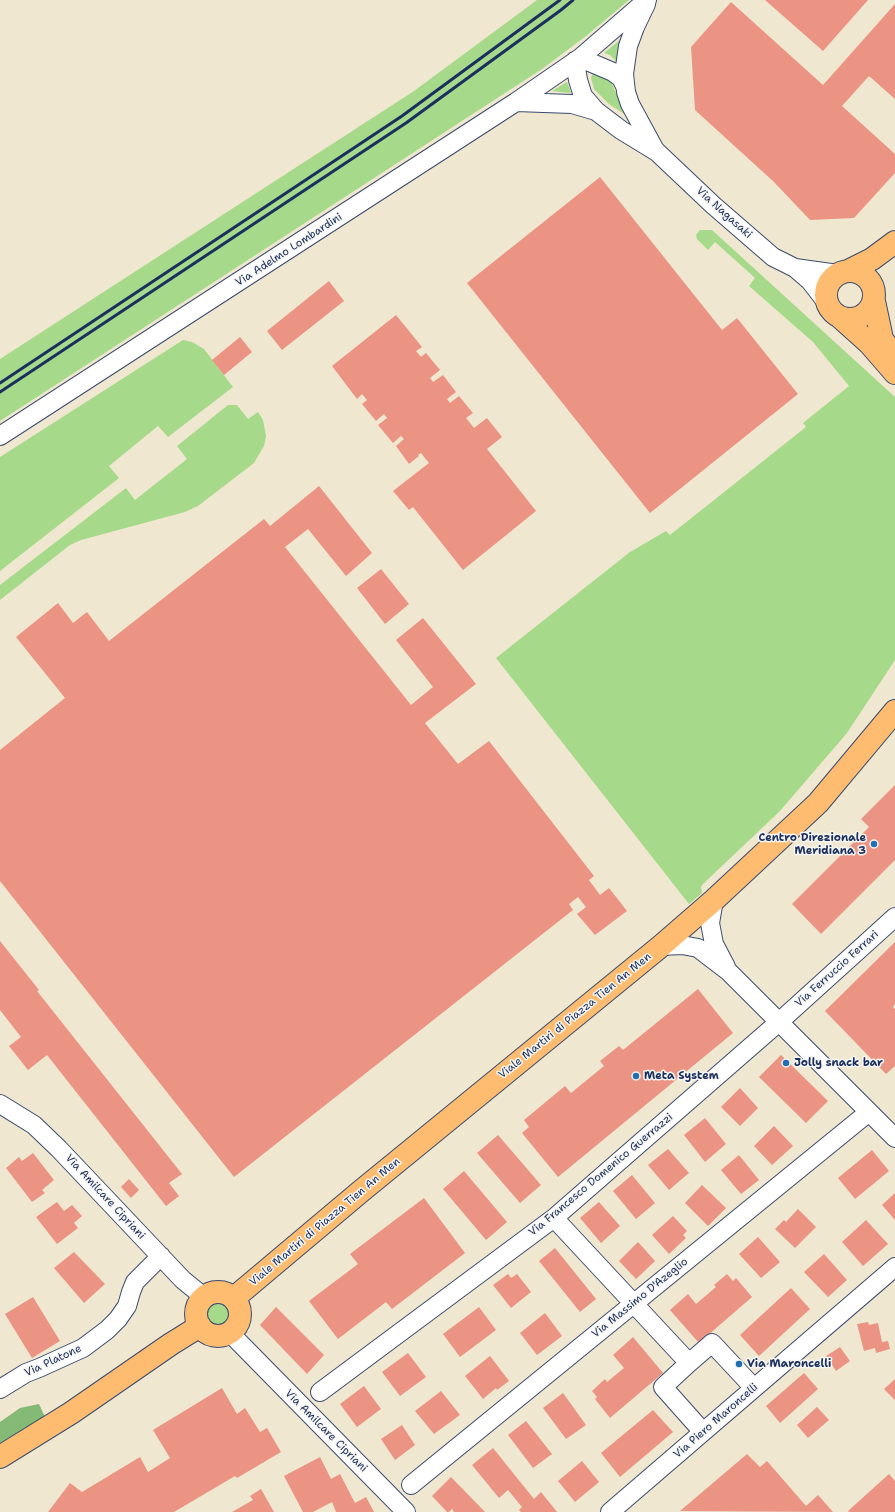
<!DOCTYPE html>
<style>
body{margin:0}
canvas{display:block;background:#efe7d0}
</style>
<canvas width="895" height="1512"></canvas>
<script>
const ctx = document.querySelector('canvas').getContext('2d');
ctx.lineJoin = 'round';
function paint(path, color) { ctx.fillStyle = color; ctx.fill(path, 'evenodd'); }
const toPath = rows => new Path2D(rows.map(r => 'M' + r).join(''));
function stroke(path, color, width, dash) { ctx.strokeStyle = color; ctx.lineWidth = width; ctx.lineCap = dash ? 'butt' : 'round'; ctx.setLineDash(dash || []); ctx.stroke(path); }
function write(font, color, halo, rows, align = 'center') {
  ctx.font = font + ' "Shantell Sans",sans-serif'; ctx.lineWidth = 3; ctx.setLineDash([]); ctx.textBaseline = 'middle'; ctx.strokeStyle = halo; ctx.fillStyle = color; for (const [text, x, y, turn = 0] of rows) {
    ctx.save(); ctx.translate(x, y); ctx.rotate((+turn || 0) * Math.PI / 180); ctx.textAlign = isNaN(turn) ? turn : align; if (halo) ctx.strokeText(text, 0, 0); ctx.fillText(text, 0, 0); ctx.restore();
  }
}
paint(toPath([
 [537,0,629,0,586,36,542,69,0,421,0,359,414,91],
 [620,40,618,63,610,55,604,53],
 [593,73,598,73,611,82,619,100,629,117,609,104,594,89,591,78],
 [567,82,571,93,552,91],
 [700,230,712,230,895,397,895,660,847,733,780,811,703,884,701,887,702,893,689,904,496,658,630,552,666,531,670,535,806,427,803,423,849,386,813,342,749,286,755,278,715,242,708,250,697,239,696,235],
 [183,340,192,342,204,349,233,387,168,437,158,426,109,466,119,478,0,571,0,457],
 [228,405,237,405,248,419,258,412,263,420,266,436,264,446,254,463,198,506,185,512,81,540,70,545,0,600,0,585,126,488,135,500,187,459,177,446],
 '203 1314a15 15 0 1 1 30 0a15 15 0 1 1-30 0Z'
]), '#a6da8a');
paint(toPath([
 [39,1404,45,1417,0,1446,0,1422,20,1408]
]), '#84ba76');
paint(toPath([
 [765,0,868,0,823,51],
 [731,2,823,85,895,4,895,99,869,76,842,106,895,154,895,173,854,218,810,220,774,182,695,110,691,47],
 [600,177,722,330,737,318,798,394,650,513,467,283],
 [329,281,344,301,282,350,267,331],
 [396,315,422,347,416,351,421,357,426,353,440,370,430,378,433,382,443,375,456,392,447,399,450,403,459,396,473,413,466,418,474,428,487,418,502,437,487,449,536,511,463,570,413,507,409,510,393,491,429,463,421,453,418,455,419,456,409,464,396,446,404,439,401,436,393,443,378,425,387,418,384,414,376,421,362,404,367,400,362,394,357,399,332,366],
 [240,337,252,352,224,375,212,360],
 [319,486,372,553,346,576,308,529,285,547,411,705,433,687,396,640,423,618,476,684,425,723,458,764,489,741,594,876,589,880,600,895,609,888,627,911,595,935,577,914,586,907,578,897,569,904,573,910,234,1177,0,881,0,750,65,698,16,637,58,603,73,623,87,612,109,641,264,519,270,526],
 [381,569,409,604,385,624,357,588],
 [895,785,895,860,821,934,792,904,869,827,861,819],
 [0,941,39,990,37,991,182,1174,169,1183,179,1196,166,1206,47,1055,28,1070,9,1046,21,1037,0,1010],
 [895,942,895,1004,893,1007,895,1009,895,1066,886,1074,825,1011],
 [698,989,733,1033,558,1177,522,1133,529,1127,524,1120,565,1086,571,1093,604,1066,600,1061,619,1046,623,1050],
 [781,1055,828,1101,806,1123,759,1077],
 [740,1088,758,1108,740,1126,721,1107],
 [705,1118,726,1144,705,1162,684,1135],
 [774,1126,793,1146,772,1165,754,1146],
 [498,1135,541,1185,520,1203,477,1153],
 [668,1149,689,1173,669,1190,648,1165],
 [872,1150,889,1171,855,1199,838,1178],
 [33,1153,54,1180,42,1190,45,1193,32,1202,6,1168,19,1157,22,1161],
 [739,1155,759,1180,741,1194,721,1170],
 [464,1171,507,1222,486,1240,443,1189],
 [632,1175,655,1203,636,1219,613,1191],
 [129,1179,139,1190,131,1198,121,1187],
 [702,1185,726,1208,708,1226,685,1203],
 [895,1193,895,1220,882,1205],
 [424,1198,465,1253,392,1309,386,1302,338,1339,309,1301,358,1264,350,1254],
 [57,1202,64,1211,72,1205,82,1216,74,1223,78,1228,57,1244,36,1217],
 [599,1202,620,1226,601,1243,580,1218],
 [798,1209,816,1227,795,1248,775,1229,784,1220,786,1222],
 [673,1216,687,1231,683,1235,686,1238,669,1254,652,1235],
 [866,1220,888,1244,863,1266,842,1242],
 [758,1237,780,1262,761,1278,739,1254],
 [638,1242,655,1261,636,1279,619,1261],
 [555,1248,596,1299,580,1312,539,1261],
 [74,1252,105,1284,84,1303,54,1268],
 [824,1254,847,1280,828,1297,804,1272],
 [508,1274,511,1278,517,1274,531,1292,511,1308,493,1285],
 [727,1274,733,1281,736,1278,752,1297,699,1343,670,1310,688,1294,696,1304,716,1287,714,1285],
 [791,1288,810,1309,759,1356,740,1335],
 [33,1297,60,1341,32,1358,5,1314],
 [276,1307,324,1355,307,1374,260,1325],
 [479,1307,496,1330,460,1357,443,1334],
 [545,1313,562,1336,537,1355,520,1333],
 [868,1322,869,1325,878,1323,882,1342,888,1341,890,1349,876,1353,875,1348,864,1351,857,1324],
 [633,1337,663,1373,610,1418,595,1399,597,1397,592,1391,605,1379,607,1382,624,1368,613,1355],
 [840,1347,850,1361,836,1371,826,1356],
 [408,1353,426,1377,400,1396,382,1372],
 [490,1356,509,1381,497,1390,496,1388,483,1399,465,1376],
 [804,1373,818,1389,780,1423,766,1406],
 [895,1379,895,1400,884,1389],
 [364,1386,381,1409,357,1427,340,1404],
 [222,1388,237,1414,245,1408,260,1432,267,1428,281,1452,237,1478,235,1476,174,1512,48,1512,70,1483,82,1492,140,1457,148,1472,170,1458,153,1430],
 [441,1391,460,1415,434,1434,415,1411],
 [563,1393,586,1425,566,1439,543,1408],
 [817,1407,829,1420,808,1438,797,1425],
 [653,1410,673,1432,620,1477,601,1453],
 [526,1421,552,1454,533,1468,508,1435],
 [402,1425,415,1445,395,1460,381,1439],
 [493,1448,534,1499,541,1492,557,1512,521,1512,519,1510,522,1507,508,1490,499,1498,472,1465],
 [747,1454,760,1467,767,1461,806,1506,818,1495,833,1512,680,1511],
 [320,1457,331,1479,340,1474,355,1503,366,1497,374,1512,336,1512,332,1502,313,1512,303,1512,284,1476],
 [582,1461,599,1482,575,1502,558,1481],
 [889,1474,895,1481,895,1512,849,1512,848,1511],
 [451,1477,485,1512,454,1512,452,1509,449,1512,447,1512,432,1496],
 [261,1489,274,1512,232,1512,253,1500,250,1496]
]), '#eb9484');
const minor = toPath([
 [646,4,635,27,628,46,624,74,626,92,630,104,655,150],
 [580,58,613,72,621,78,625,86],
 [575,61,578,80,583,96,596,111,621,130,657,152,713,205,773,257,795,268,810,281,827,303],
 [516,102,572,104,596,111],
 [795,268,838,274],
 [0,436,516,102,580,58,647,0],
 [714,900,710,923,714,944,726,967],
 [661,946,682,945,698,948,728,971,895,1138],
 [0,1104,34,1125,59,1149,183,1280,204,1297],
 [554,1218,689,1363],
 [230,1333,406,1512],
 [0,1389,26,1373,39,1368,83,1348,107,1330,118,1319,127,1306,131,1292,135,1282,161,1256],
 [320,1392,554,1218,779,1022,895,917],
 [703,1432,663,1387,689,1363,712,1343,754,1388],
 [411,1485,869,1112],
 [610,1512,895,1267]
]);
const major = toPath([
 [850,270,872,259,895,242],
 '826 295a24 24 0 1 1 48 0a24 24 0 1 1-48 0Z',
 [874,301,882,339,895,357],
 [840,317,869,343,895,373],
 '196 1314a22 22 0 1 1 44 0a22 22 0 1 1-44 0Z',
 [234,1298,360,1192,661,946,714,900,818,803,895,711],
 [0,1457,71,1413,171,1344,200,1326]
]);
stroke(minor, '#3b4b6f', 20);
stroke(major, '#3b4b6f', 24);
stroke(minor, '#fff', 18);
stroke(major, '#fdbc70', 22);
stroke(toPath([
 [0,383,402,116,560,0],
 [0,392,406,123,561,10,573,0]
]), '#1b2f5e', 3);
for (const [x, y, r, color] of [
 [874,844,4,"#1f6fb2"],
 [786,1063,4,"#1f6fb2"],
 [636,1076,4,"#1f6fb2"],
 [739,1364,4,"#1f6fb2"]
]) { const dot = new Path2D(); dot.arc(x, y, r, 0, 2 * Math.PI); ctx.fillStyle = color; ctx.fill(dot); stroke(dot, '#f6f6f2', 1.5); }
write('11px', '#1b2f5e', '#f6f6f2', [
 ["Via Nagasaki",724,213,42],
 ["Via Adelmo Lombardini",289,250,-33],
 ["Via Ferruccio Ferrari",837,969,-42],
 ["Viale Martiri di Piazza Tien An Men",575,1016,-39],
 ["Via Francesco Domenico Guerrazzi",601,1175,-40],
 ["Via Amilcare Cipriani",105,1197,47],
 ["Viale Martiri di Piazza Tien An Men",325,1222,-40],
 ["Via Massimo D'Azeglio",640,1298,-39],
 ["Via Platone",53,1361,-25],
 ["Via Piero Maroncelli",716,1421,-41],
 ["Via Amilcare Cipriani",326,1431,45]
]);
write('bold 11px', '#1b2f5e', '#f6f6f2', [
 ["Centro Direzionale",866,838,"right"],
 ["Meridiana 3",866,851,"right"],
 ["Jolly snack bar",794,1063],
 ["Meta System",644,1076],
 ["Via Maroncelli",747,1364]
], 'left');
</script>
